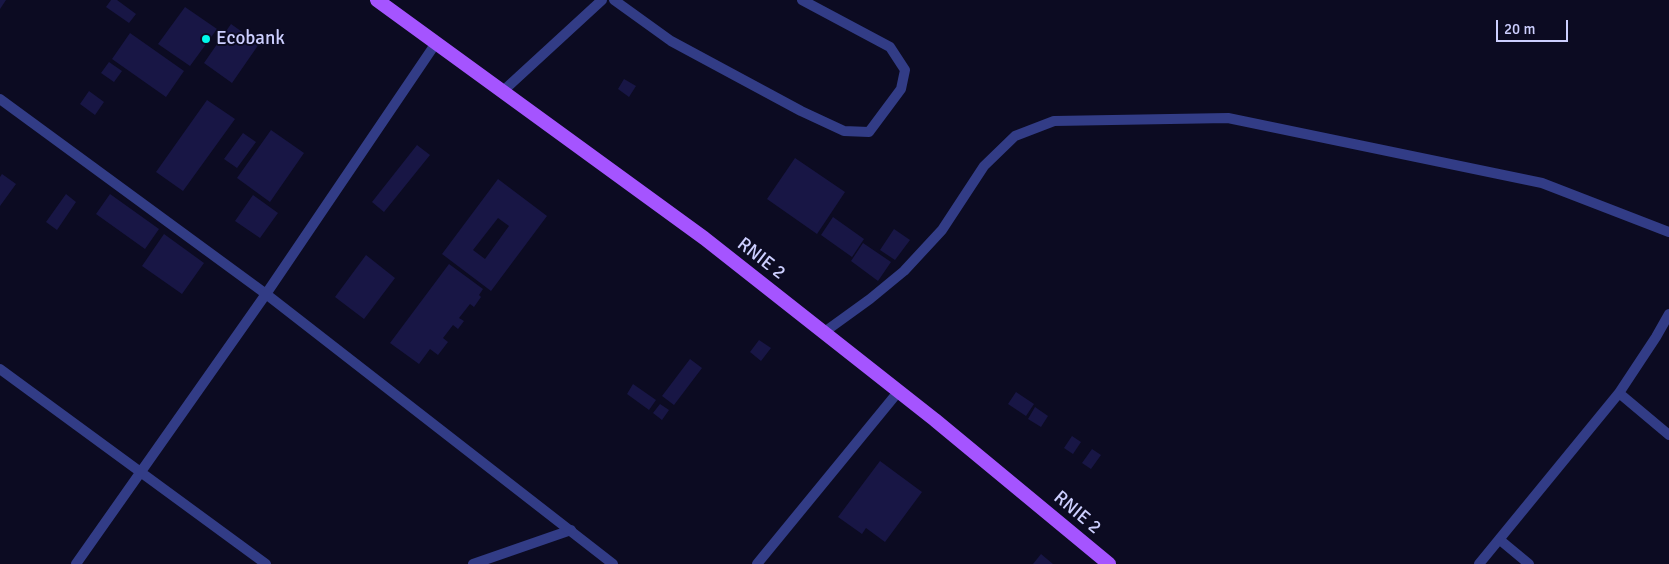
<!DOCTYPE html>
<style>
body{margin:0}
#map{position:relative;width:1669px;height:564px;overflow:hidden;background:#0c0b22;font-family:Signika,sans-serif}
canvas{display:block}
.scale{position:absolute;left:1496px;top:20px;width:72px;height:22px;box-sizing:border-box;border:2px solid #cdcfff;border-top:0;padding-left:6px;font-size:15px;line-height:18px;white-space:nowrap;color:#cdcfff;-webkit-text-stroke:4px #0c0b22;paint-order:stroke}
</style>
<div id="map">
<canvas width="1669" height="564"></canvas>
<div class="scale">20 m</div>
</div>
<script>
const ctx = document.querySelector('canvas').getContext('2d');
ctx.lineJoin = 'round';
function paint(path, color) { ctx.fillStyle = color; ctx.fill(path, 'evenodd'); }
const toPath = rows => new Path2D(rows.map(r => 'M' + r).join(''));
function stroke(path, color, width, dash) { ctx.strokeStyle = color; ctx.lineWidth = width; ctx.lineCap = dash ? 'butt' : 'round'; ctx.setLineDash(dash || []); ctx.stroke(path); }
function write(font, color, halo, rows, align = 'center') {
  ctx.font = font + ' Signika,sans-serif'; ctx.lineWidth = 4; ctx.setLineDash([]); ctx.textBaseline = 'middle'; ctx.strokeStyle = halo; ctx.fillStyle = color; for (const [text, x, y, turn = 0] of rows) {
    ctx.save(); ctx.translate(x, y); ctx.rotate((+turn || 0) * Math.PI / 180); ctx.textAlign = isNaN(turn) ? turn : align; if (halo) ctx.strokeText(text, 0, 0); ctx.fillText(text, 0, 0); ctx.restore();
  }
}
paint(toPath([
 [0,0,6,0,0,9],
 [111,0,117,0,136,14,129,23,106,7],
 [185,7,217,29,190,66,158,44],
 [231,24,259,44,232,83,204,63],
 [130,33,184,71,166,97,112,59],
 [109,62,122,71,114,82,101,73],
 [624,79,636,86,629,97,618,89],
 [89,91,104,102,95,115,80,104],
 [207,100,235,119,183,191,156,172],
 [271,130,304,153,270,202,237,178],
 [243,133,256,142,237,168,224,159],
 [417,145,430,155,384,212,372,202],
 [795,158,845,192,817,234,767,199],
 [2,174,16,184,0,206,0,177],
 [498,179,547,216,491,291,442,254],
 [498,218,509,226,485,259,473,250],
 [66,194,76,202,57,230,46,222],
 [110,194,159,229,145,249,96,214],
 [253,195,278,213,260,238,235,221],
 [833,217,864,239,852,257,821,235],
 [894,229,910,240,895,260,880,250],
 [164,234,204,263,182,294,142,266],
 [863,243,891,262,878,281,851,261],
 [366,255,395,278,364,319,335,297],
 [449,264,483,289,479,295,481,297,474,307,470,304,459,318,464,321,458,329,453,325,443,338,448,342,438,355,430,349,419,364,390,343],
 [759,340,771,348,761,361,750,352],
 [690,359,702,368,674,405,662,396],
 [633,384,656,400,649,410,627,394],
 [1016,392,1034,404,1026,416,1008,404],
 [660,404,669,410,662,420,653,413],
 [1035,407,1048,416,1041,427,1028,419],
 [1072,436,1081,442,1073,454,1064,448],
 [1092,449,1101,455,1091,469,1082,463],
 [880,461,922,492,885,542,866,528,862,534,838,517],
 [1041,554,1053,564,1033,564]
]), '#181645');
stroke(toPath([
 [614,0,671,41,801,111,844,131,869,132,901,89,905,70,890,47,802,0],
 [503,91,602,0],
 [473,564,571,530]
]), '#323c86', 10);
stroke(toPath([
 [0,99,266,294,613,564],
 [823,333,870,299,904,271,942,230,984,166,1015,136,1054,121,1228,118,1542,183,1669,232],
 [0,369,266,564],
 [1619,393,1669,435],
 [1500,540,1529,564],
 [76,564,266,294,436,43],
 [757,564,898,392],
 [1479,564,1619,393,1656,337,1669,314]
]), '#323c86', 10);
stroke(toPath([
 [377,0,704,238,935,420,1109,564]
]), '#a554ff', 14);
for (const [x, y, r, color] of [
 [206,39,5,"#00f8eb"]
]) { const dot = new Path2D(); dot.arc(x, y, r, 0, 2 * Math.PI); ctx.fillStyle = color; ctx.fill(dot); stroke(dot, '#0c0b22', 2); }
write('19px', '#cdcfff', '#0c0b22', [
 ["Ecobank",216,39]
], 'left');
write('19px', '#cdcfff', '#0c0b22', [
 ["RNIE 2",761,259,38],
 ["RNIE 2",1077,513,40]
]);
</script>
